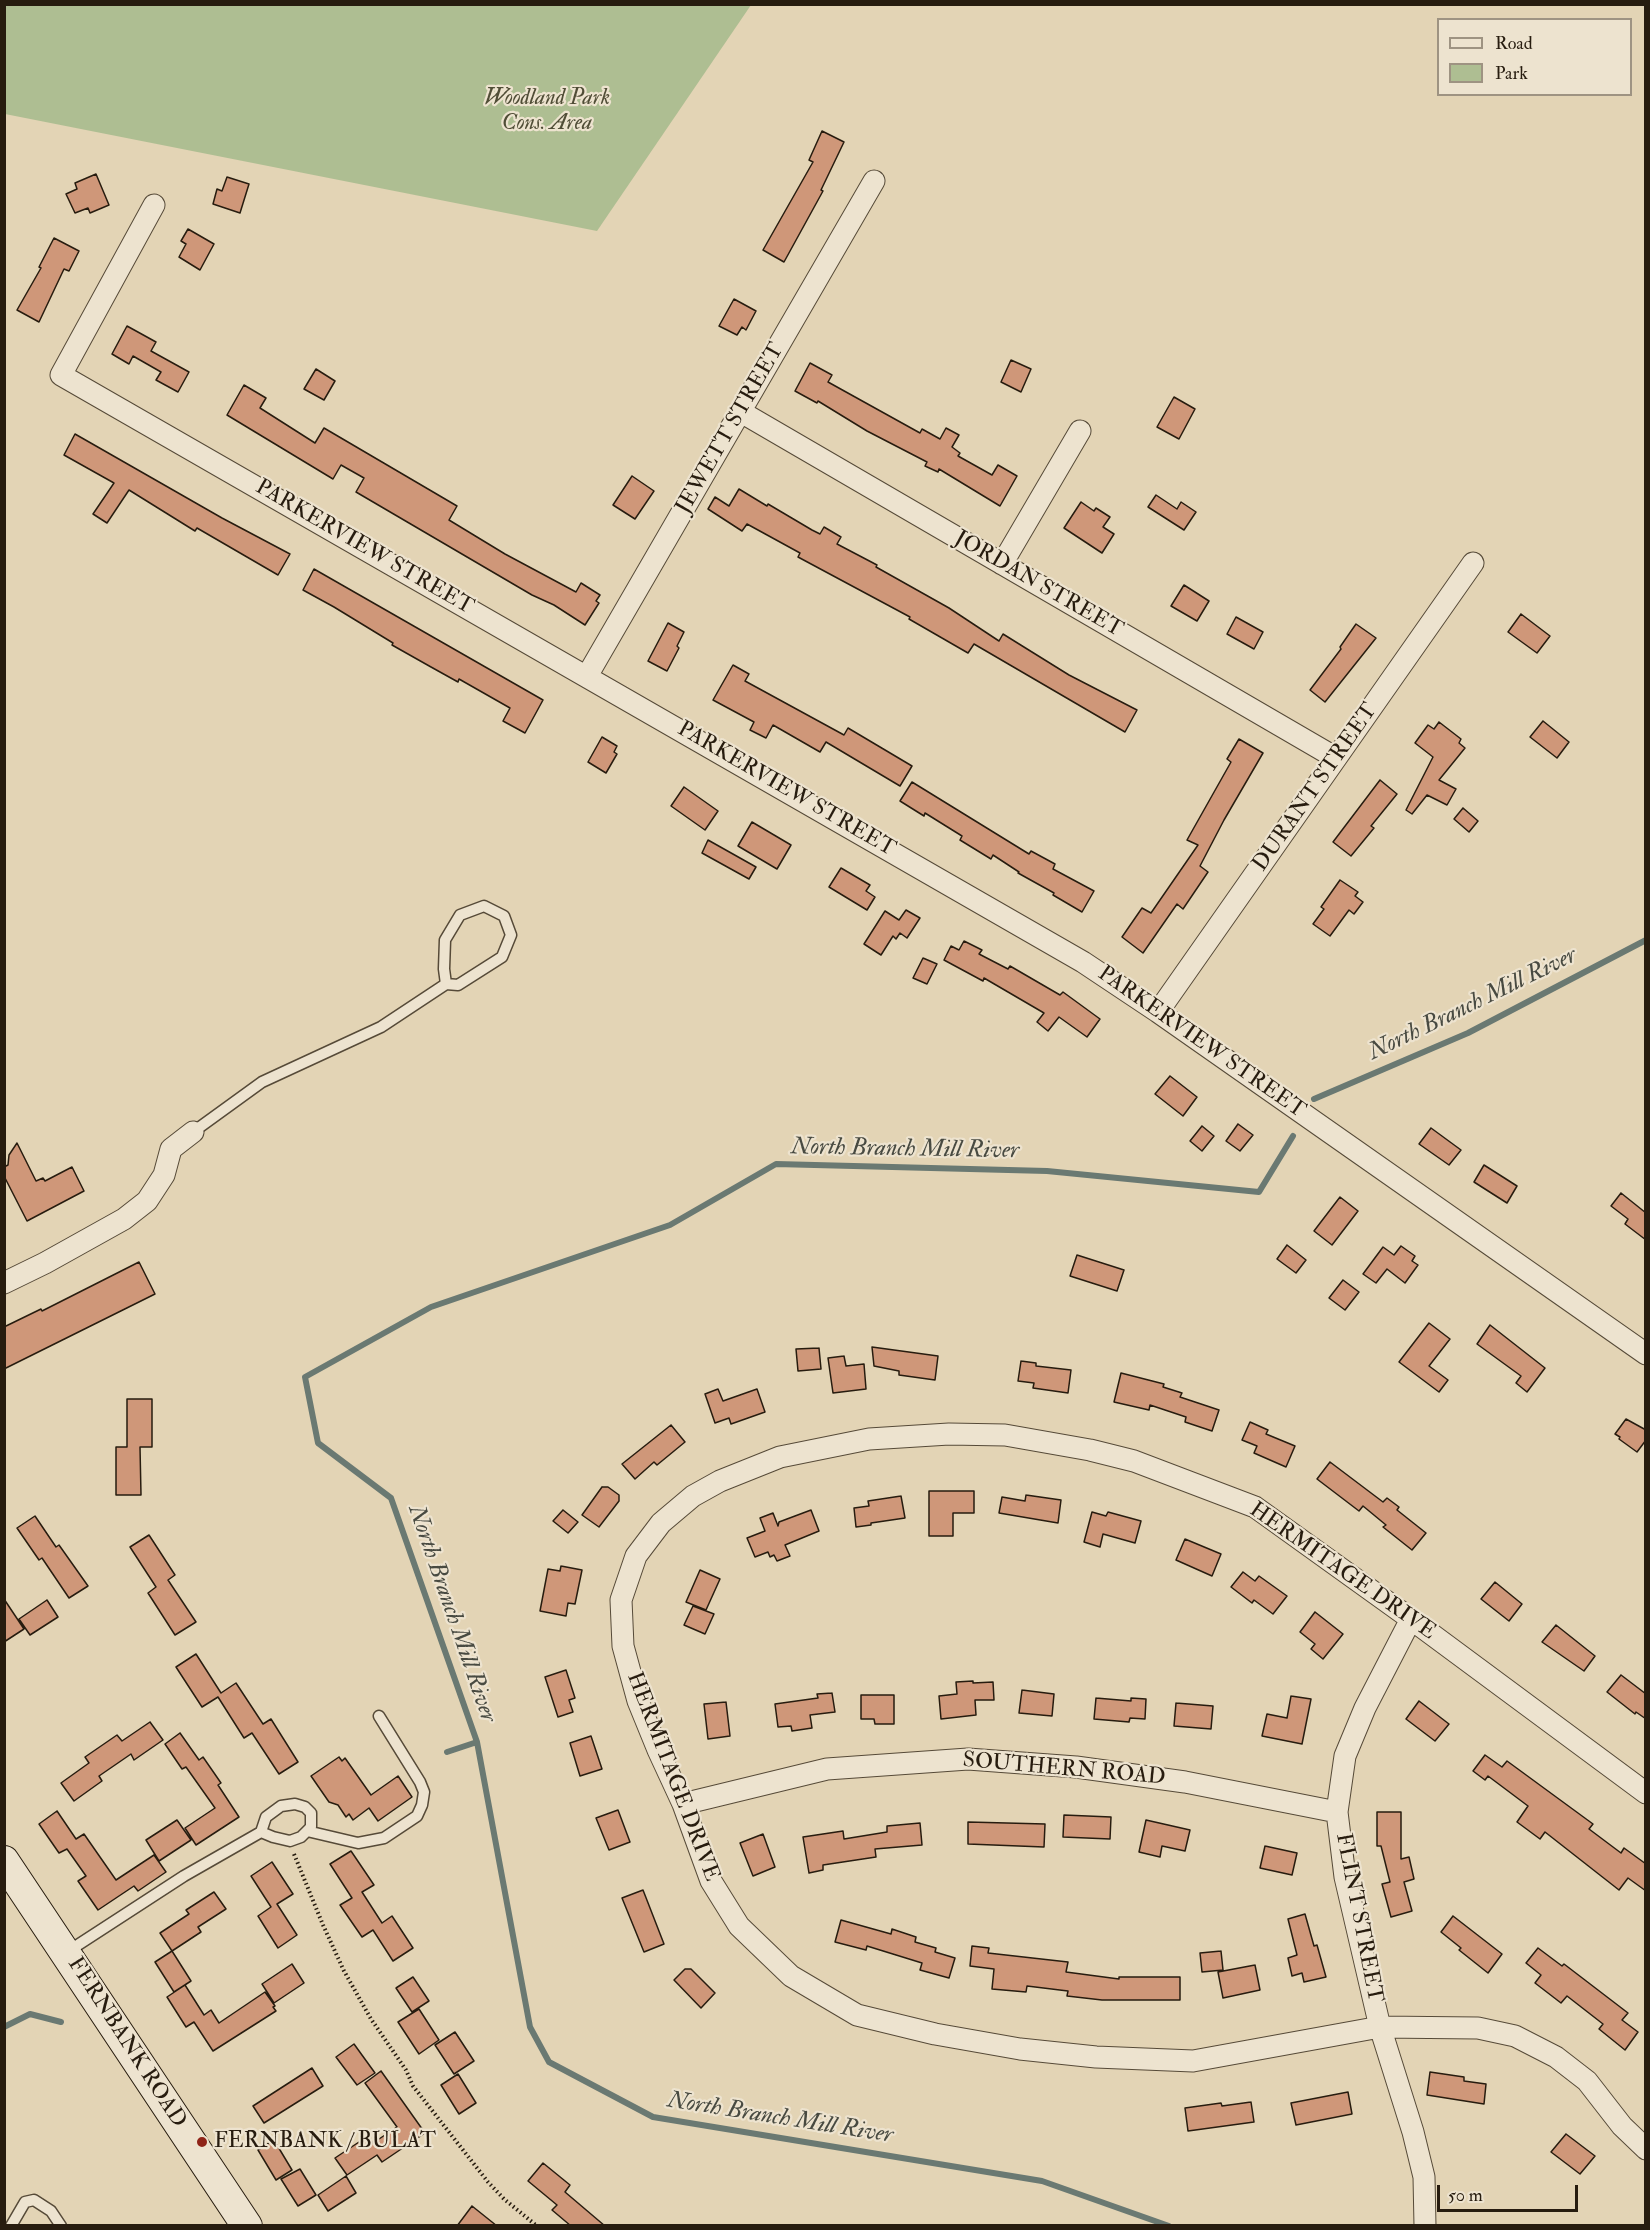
<!DOCTYPE html>
<style>
body{margin:0}
#map{position:relative;width:1650px;height:2230px;overflow:hidden;background:#e3d4b5;font-family:"IM FELL Double Pica",serif}
canvas{display:block}
.frame{position:absolute;inset:0;border:6px solid #271c0f;pointer-events:none}
.legend{position:absolute;left:1437px;top:18px;width:195px;height:78px;box-sizing:border-box;background:#ede3cf;border:2px solid #9e9382;margin:0;padding:8px 10px;list-style:none;font-size:18px;color:#271c0f}
.legend li{display:flex;align-items:center;gap:12px;height:30px}
.legend b{width:30px;border:2px solid #9e9382}
.scale{position:absolute;left:1437px;top:2185px;width:141px;height:27px;box-sizing:border-box;border:3px solid #271c0f;border-top:0;padding-left:8px;font-size:18px;line-height:21px;white-space:nowrap;color:#271c0f;-webkit-text-stroke:4px #ede3cf;paint-order:stroke}
</style>
<div id="map">
<canvas width="1650" height="2230"></canvas>
<div class="frame"></div>
<ul class="legend">
<li><b style="height:8px;background:#ede3cf"></b>Road</li>
<li><b style="height:16px;background:#aebe92"></b>Park</li>
</ul>
<div class="scale">50 m</div>
</div>
<script>
const ctx = document.querySelector('canvas').getContext('2d');
ctx.lineJoin = 'round';
function paint(path, color) { ctx.fillStyle = color; ctx.fill(path, 'evenodd'); }
const toPath = rows => new Path2D(rows.map(r => 'M' + r).join(''));
function stroke(path, color, width, dash) { ctx.strokeStyle = color; ctx.lineWidth = width; ctx.lineCap = dash ? 'butt' : 'round'; ctx.setLineDash(dash || []); ctx.stroke(path); }
function write(font, color, halo, rows, align = 'center') {
  ctx.font = font + ' "IM FELL Double Pica",serif'; ctx.lineWidth = 4.5; ctx.setLineDash([]); ctx.textBaseline = 'middle'; ctx.strokeStyle = halo; ctx.fillStyle = color; for (const [text, x, y, turn = 0] of rows) {
    ctx.save(); ctx.translate(x, y); ctx.rotate((+turn || 0) * Math.PI / 180); ctx.textAlign = isNaN(turn) ? turn : align; if (halo) ctx.strokeText(text, 0, 0); ctx.fillText(text, 0, 0); ctx.restore();
  }
}
paint(toPath([
 [4,5,5,4,751,5,597,231,5,114]
]), '#aebe92');
stroke(toPath([
 [1314,1099,1468,1033,1646,940],
 [447,1752,477,1742],
 [4,2027,30,2014,61,2022],
 [1169,2226,1042,2181,653,2117,549,2062,530,2027,477,1742,391,1498,318,1443,305,1377,431,1307,670,1225,776,1164,1047,1171,1259,1192,1293,1136]
]), '#6a7972', 6);
const building = toPath([
 [822,131,844,142,821,190,823,191,784,262,763,250,813,162,809,160,822,131],
 [96,174,109,205,90,213,88,208,75,213,66,194,77,189,75,183,96,174],
 [227,177,249,184,240,213,213,204,217,189,222,191,227,177],
 [188,229,214,244,200,270,179,257,186,244,181,241,188,229],
 [54,238,79,251,69,271,64,269,39,322,17,310,41,268,39,267,54,238],
 [734,299,756,311,746,330,742,327,737,335,719,326,734,299],
 [127,326,156,342,151,351,189,372,178,392,156,380,161,372,133,356,129,364,112,354,127,326],
 [1011,360,1031,369,1021,392,1001,382,1011,360],
 [810,363,832,375,828,382,920,433,922,429,940,439,946,428,959,435,952,447,960,453,958,456,992,475,998,465,1017,476,1000,506,939,469,938,472,925,466,927,462,867,431,818,401,817,403,795,391,810,363],
 [316,369,335,381,324,400,304,389,316,369],
 [244,385,266,398,260,408,315,443,324,428,457,506,449,520,505,554,576,592,581,583,600,595,596,601,599,603,585,625,554,605,532,595,356,492,364,478,341,465,333,479,227,415,244,385],
 [1174,397,1195,409,1179,439,1157,427,1174,397],
 [75,434,222,518,290,554,278,575,197,528,195,531,129,490,107,523,93,514,114,483,64,455,75,434],
 [632,476,654,491,635,519,613,505,632,476],
 [739,489,767,506,768,504,812,530,820,534,824,527,841,537,837,544,877,565,876,567,949,608,999,641,1003,634,1069,675,1137,710,1125,732,974,644,968,653,909,619,910,617,798,557,800,553,747,524,742,531,708,509,715,497,729,506,739,489],
 [1156,495,1177,509,1181,502,1196,512,1184,530,1148,507,1156,495],
 [1081,502,1094,511,1096,508,1110,517,1103,527,1114,534,1102,553,1064,528,1081,502],
 [314,569,543,700,525,733,503,721,510,708,459,679,458,682,431,667,392,645,393,643,334,607,303,590,314,569],
 [1184,585,1209,601,1197,621,1171,606,1184,585],
 [1521,614,1550,636,1537,653,1508,632,1521,614],
 [1236,617,1263,632,1254,649,1227,634,1236,617],
 [668,623,684,632,677,646,679,648,667,671,648,661,668,623],
 [1356,624,1376,638,1325,702,1310,690,1341,649,1340,647,1356,624],
 [733,665,749,674,745,681,844,735,848,728,912,766,900,786,826,742,820,752,773,725,766,738,750,730,754,722,713,700,733,665],
 [1543,721,1569,742,1557,758,1530,737,1543,721],
 [1439,722,1461,739,1459,743,1465,748,1439,780,1456,789,1447,805,1427,795,1412,814,1406,810,1433,757,1415,743,1428,725,1434,729,1439,722],
 [602,737,617,746,614,752,617,754,606,773,588,762,602,737],
 [1239,739,1263,753,1224,820,1200,866,1208,872,1183,909,1177,904,1143,953,1122,937,1142,908,1151,913,1198,845,1187,840,1231,762,1227,759,1239,739],
 [1380,780,1397,794,1371,826,1374,828,1351,856,1333,842,1380,780],
 [912,782,1029,854,1031,851,1055,864,1053,869,1094,891,1082,912,1053,895,1054,893,1018,873,1019,872,993,855,991,859,960,840,962,836,925,813,924,816,900,801,912,782],
 [684,787,718,811,705,830,671,806,684,787],
 [1463,808,1478,821,1469,832,1454,819,1463,808],
 [752,822,791,845,777,869,738,846,752,822],
 [708,840,756,867,749,879,702,853,708,840],
 [841,868,870,885,866,891,875,897,867,910,829,887,841,868],
 [1340,880,1358,892,1355,896,1363,902,1354,914,1349,910,1330,936,1313,924,1324,909,1321,907,1340,880],
 [906,910,920,918,907,938,900,933,896,939,893,936,881,955,864,944,885,911,899,920,906,910],
 [964,941,982,950,979,954,1008,969,1010,966,1060,995,1063,992,1100,1019,1087,1037,1059,1017,1048,1031,1037,1022,1044,1013,984,978,983,981,944,960,951,946,959,950,964,941],
 [923,958,937,964,927,984,913,978,923,958],
 [1170,1076,1197,1097,1183,1116,1155,1094,1170,1076],
 [1238,1124,1253,1135,1240,1151,1226,1141,1238,1124],
 [1202,1126,1214,1136,1202,1151,1190,1141,1202,1126],
 [1431,1128,1461,1150,1449,1165,1419,1144,1431,1128],
 [17,1143,36,1181,43,1178,45,1181,72,1167,84,1191,27,1221,4,1176,4,1167,8,1165,9,1155,17,1143],
 [1484,1165,1517,1186,1507,1203,1474,1182,1484,1165],
 [1621,1193,1646,1213,1646,1240,1625,1224,1628,1219,1611,1206,1621,1193],
 [1340,1197,1358,1211,1332,1245,1314,1231,1340,1197],
 [1287,1245,1306,1260,1296,1273,1277,1259,1287,1245],
 [1401,1246,1415,1256,1412,1261,1418,1265,1405,1283,1387,1269,1376,1283,1363,1274,1383,1247,1394,1255,1401,1246],
 [1077,1255,1124,1270,1117,1291,1070,1276,1077,1255],
 [139,1262,155,1294,4,1369,4,1327,41,1309,42,1311,139,1262],
 [1343,1280,1359,1292,1345,1310,1329,1298,1343,1280],
 [1429,1323,1450,1339,1429,1366,1448,1380,1439,1392,1399,1362,1429,1323],
 [1490,1325,1545,1368,1527,1392,1516,1383,1521,1376,1477,1344,1490,1325],
 [872,1347,938,1356,935,1380,899,1375,899,1371,874,1366,872,1347],
 [819,1348,821,1369,798,1371,796,1349,819,1348],
 [844,1356,846,1366,864,1364,866,1389,833,1393,828,1358,844,1356],
 [1021,1361,1036,1363,1036,1366,1071,1370,1068,1393,1033,1388,1034,1383,1018,1381,1021,1361],
 [1121,1373,1164,1384,1163,1387,1182,1393,1180,1397,1219,1410,1212,1431,1185,1422,1186,1417,1150,1405,1149,1410,1114,1402,1121,1373],
 [718,1389,723,1401,757,1389,765,1412,731,1424,729,1418,715,1423,705,1394,718,1389],
 [127,1399,152,1399,152,1447,140,1447,141,1495,116,1495,116,1447,127,1447,127,1399],
 [1626,1419,1646,1430,1646,1440,1637,1452,1619,1439,1620,1437,1615,1434,1626,1419],
 [1250,1422,1268,1430,1266,1434,1295,1446,1286,1467,1254,1453,1257,1446,1242,1440,1250,1422],
 [671,1425,685,1442,657,1465,654,1462,635,1479,622,1464,671,1425],
 [1330,1462,1383,1502,1387,1498,1399,1507,1397,1510,1426,1533,1412,1550,1383,1527,1386,1525,1363,1506,1359,1511,1317,1479,1330,1462],
 [602,1487,608,1487,619,1495,619,1501,599,1527,582,1515,602,1487],
 [929,1491,974,1491,974,1513,953,1513,953,1536,929,1536,929,1491],
 [1026,1495,1061,1500,1058,1523,999,1513,1002,1497,1025,1501,1026,1495],
 [901,1496,905,1518,871,1523,871,1525,856,1527,854,1508,869,1506,868,1501,901,1496],
 [563,1510,578,1522,568,1533,553,1521,563,1510],
 [811,1510,819,1531,785,1545,790,1556,777,1561,774,1555,770,1557,768,1552,755,1557,747,1538,765,1531,760,1518,773,1513,778,1526,779,1522,811,1510],
 [1092,1512,1106,1516,1108,1512,1141,1521,1135,1543,1103,1534,1100,1547,1084,1542,1092,1512],
 [35,1516,56,1547,59,1545,88,1586,69,1598,42,1558,39,1560,17,1528,35,1516],
 [149,1535,175,1575,168,1580,196,1622,175,1635,148,1593,156,1587,130,1547,149,1535],
 [1185,1539,1221,1554,1212,1576,1176,1560,1185,1539],
 [561,1566,582,1570,575,1604,568,1603,566,1616,540,1611,548,1569,560,1571,561,1566],
 [700,1570,720,1579,706,1610,686,1602,700,1570],
 [1243,1572,1255,1581,1259,1576,1287,1596,1273,1614,1254,1600,1252,1603,1231,1587,1243,1572],
 [1495,1582,1522,1604,1509,1621,1481,1599,1495,1582],
 [4,1599,24,1629,4,1642,4,1599],
 [47,1600,58,1617,30,1635,19,1619,47,1600],
 [693,1606,714,1614,705,1634,684,1625,693,1606],
 [1315,1612,1343,1634,1323,1659,1311,1649,1315,1644,1300,1632,1315,1612],
 [1556,1625,1595,1656,1584,1671,1542,1642,1556,1625],
 [196,1654,221,1693,236,1683,263,1724,271,1719,298,1762,279,1774,252,1733,244,1738,218,1697,202,1707,176,1667,196,1654],
 [566,1670,575,1698,569,1700,573,1712,558,1717,545,1677,566,1670],
 [1621,1675,1646,1694,1646,1719,1636,1712,1635,1714,1607,1692,1621,1675],
 [973,1681,973,1683,993,1682,994,1700,975,1700,976,1715,941,1719,939,1696,957,1694,956,1682,973,1681],
 [1022,1690,1054,1694,1052,1716,1019,1713,1022,1690],
 [832,1693,835,1712,810,1715,812,1728,792,1731,791,1726,778,1727,775,1704,818,1698,817,1694,832,1693],
 [861,1695,894,1695,894,1724,875,1724,874,1719,861,1719,861,1695],
 [1291,1696,1311,1699,1302,1744,1262,1736,1267,1714,1287,1718,1291,1696],
 [1096,1698,1131,1701,1131,1698,1146,1699,1145,1719,1130,1718,1129,1722,1094,1719,1096,1698],
 [1419,1701,1449,1724,1435,1741,1406,1719,1419,1701],
 [726,1702,730,1736,708,1739,704,1704,726,1702],
 [1176,1703,1213,1706,1211,1729,1174,1726,1176,1703],
 [150,1722,163,1740,134,1760,131,1754,99,1776,102,1781,74,1801,61,1783,89,1763,85,1757,117,1735,122,1741,150,1722],
 [180,1733,199,1760,203,1757,221,1783,218,1785,239,1817,196,1845,185,1828,215,1808,186,1767,182,1769,165,1744,180,1733],
 [591,1736,602,1769,580,1776,570,1743,591,1736],
 [1485,1755,1502,1767,1507,1761,1593,1824,1589,1829,1621,1853,1624,1848,1646,1864,1646,1891,1628,1878,1619,1890,1545,1832,1540,1839,1517,1822,1528,1806,1488,1776,1485,1780,1473,1771,1485,1755],
 [339,1757,342,1761,345,1758,371,1795,398,1776,412,1797,378,1821,369,1808,353,1820,349,1814,346,1817,338,1805,329,1802,311,1776,339,1757],
 [618,1810,630,1842,609,1850,596,1818,618,1810],
 [57,1811,76,1839,84,1834,116,1880,154,1855,166,1872,138,1891,134,1886,98,1910,78,1881,86,1876,67,1849,59,1853,39,1824,57,1811],
 [1377,1812,1401,1812,1401,1859,1409,1857,1414,1879,1404,1882,1412,1911,1391,1917,1382,1884,1390,1882,1381,1846,1377,1846,1377,1812],
 [1064,1815,1111,1817,1110,1839,1063,1837,1064,1815],
 [177,1820,191,1840,159,1861,146,1840,177,1820],
 [1146,1820,1190,1830,1185,1851,1162,1846,1160,1857,1139,1852,1146,1820],
 [968,1822,1045,1824,1044,1847,968,1844,968,1822],
 [920,1823,922,1845,875,1849,876,1857,823,1865,823,1870,809,1873,803,1837,843,1831,844,1839,887,1832,887,1826,920,1823],
 [763,1834,775,1867,753,1876,740,1843,763,1834],
 [1265,1846,1297,1853,1292,1875,1260,1868,1265,1846],
 [351,1851,374,1885,362,1892,382,1923,392,1916,413,1948,393,1961,373,1930,362,1937,340,1905,352,1898,330,1864,351,1851],
 [272,1862,293,1894,277,1904,297,1935,278,1948,258,1916,271,1907,251,1876,272,1862],
 [643,1890,664,1944,644,1952,622,1898,643,1890],
 [214,1892,226,1909,198,1927,201,1932,172,1951,160,1933,189,1914,186,1910,214,1892],
 [1305,1914,1314,1946,1317,1945,1326,1977,1304,1982,1302,1973,1292,1976,1288,1958,1297,1955,1288,1919,1305,1914],
 [1453,1916,1502,1954,1488,1973,1459,1950,1461,1948,1441,1932,1453,1916],
 [841,1920,891,1934,892,1929,916,1937,915,1942,936,1948,935,1952,955,1958,949,1978,920,1970,922,1963,867,1946,866,1950,835,1942,841,1920],
 [972,1946,989,1948,988,1953,1068,1962,1066,1972,1119,1979,1119,1977,1180,1977,1180,2000,1102,2000,1067,1996,1068,1991,1027,1986,1026,1992,992,1989,994,1969,970,1966,972,1946],
 [1538,1948,1562,1966,1564,1964,1628,2013,1622,2020,1638,2032,1625,2050,1599,2029,1603,2024,1567,1996,1561,2003,1535,1983,1541,1975,1526,1963,1538,1948],
 [172,1951,191,1981,174,1992,155,1962,172,1951],
 [1221,1951,1223,1970,1202,1972,1200,1953,1221,1951],
 [292,1964,304,1983,274,2003,262,1984,292,1964],
 [1255,1965,1260,1990,1223,1998,1218,1972,1255,1965],
 [685,1969,691,1969,715,1993,701,2008,674,1980,685,1969],
 [413,1977,429,2001,412,2012,396,1988,413,1977],
 [185,1985,204,2015,211,2010,219,2023,265,1992,275,2006,273,2007,276,2011,213,2051,194,2022,186,2027,167,1997,185,1985],
 [419,2009,439,2040,419,2054,398,2022,419,2009],
 [455,2032,474,2061,454,2074,435,2045,455,2032],
 [354,2044,375,2073,357,2085,336,2057,354,2044],
 [312,2068,323,2086,264,2123,253,2106,312,2068],
 [381,2071,425,2133,382,2162,377,2155,347,2175,335,2158,368,2136,373,2143,397,2127,365,2083,381,2071],
 [1430,2072,1464,2077,1464,2081,1486,2084,1484,2104,1427,2095,1430,2072],
 [458,2074,476,2103,459,2114,441,2085,458,2074],
 [1348,2092,1352,2114,1296,2125,1291,2103,1348,2092],
 [1251,2102,1254,2122,1188,2131,1185,2108,1221,2103,1222,2106,1251,2102],
 [1566,2134,1595,2156,1580,2174,1551,2152,1566,2134],
 [274,2140,292,2170,276,2180,258,2150,274,2140],
 [543,2163,570,2185,565,2192,605,2226,571,2226,552,2210,557,2205,528,2181,543,2163],
 [300,2169,316,2195,298,2206,281,2179,300,2169],
 [346,2176,356,2193,328,2211,318,2195,346,2176],
 [472,2206,497,2226,457,2226,472,2206]
]);
paint(building, '#cf9779');
stroke(building, '#271c0f', 1.5);
const lane = toPath([
 [193,1132,262,1082,381,1027,446,984,458,985,502,957,511,935,504,916,484,906,460,915,445,940,444,969,446,984],
 [307,1831,358,1843,384,1838,417,1816,422,1805,424,1792,420,1782,379,1716],
 [67,1952,184,1876,261,1832,273,1837,290,1841,301,1837,311,1827,311,1813,305,1807,295,1804,281,1806,266,1817,261,1832],
 [11,2226,25,2202,34,2200,51,2211,61,2226]
]);
const street = toPath([
 [154,205,61,375,1083,962,1158,1012,1646,1354],
 [741,412,1336,758],
 [1002,564,1080,431],
 [587,676,874,181],
 [1158,1012,1473,563],
 [4,1283,45,1263,124,1219,147,1201,164,1175,171,1149,193,1132],
 [1411,1619,1365,1708,1345,1756,1337,1812,1345,1877,1380,2027,1413,2132,1424,2177,1425,2226],
 [1646,1793,1411,1619,1255,1507,1134,1461,1090,1450,1005,1435,949,1434,869,1439,780,1457,720,1481,693,1496,661,1523,636,1556,621,1600,623,1646,638,1701,658,1750,683,1804,711,1881,739,1926,791,1976,857,2015,935,2034,1020,2049,1096,2057,1193,2061,1380,2027,1478,2028,1515,2036,1556,2057,1587,2081,1622,2126,1646,2149],
 [683,1804,827,1769,968,1759,1076,1767,1185,1782,1337,1812]
]);
const secondary = toPath([
 [4,1861,247,2226]
]);
stroke(lane, '#564a38', 13);
stroke(street, '#564a38', 23);
stroke(secondary, '#271c0f', 32);
stroke(toPath([
 [294,1854,323,1925,344,1971,371,2019,406,2070,413,2086,488,2182,504,2199,537,2226]
]), '#271c0f', 4, [1.5, 3]);
stroke(lane, '#ede3cf', 10);
stroke(street, '#ede3cf', 21);
stroke(secondary, '#ede3cf', 30);
for (const [x, y, r, color] of [
 [202,2142,6,"#8f2418"]
]) { const dot = new Path2D(); dot.arc(x, y, r, 0, 2 * Math.PI); ctx.fillStyle = color; ctx.fill(dot); stroke(dot, '#ede3cf', 2); }
write('italic 22px', '#504d36', '#ede3cf', [
 ["Woodland Park",547,99],
 ["Cons. Area",547,124]
]);
write('22px', '#271c0f', '#ede3cf', [
 ["JEWETT STREET",731,429,-60],
 ["PARKERVIEW STREET",364,548,30],
 ["JORDAN STREET",1038,585,30],
 ["DURANT STREET",1316,788,-55],
 ["PARKERVIEW STREET",786,790,30],
 ["PARKERVIEW STREET",1201,1043,35],
 ["HERMITAGE DRIVE",1342,1572,35],
 ["SOUTHERN ROAD",1064,1770,5],
 ["HERMITAGE DRIVE",672,1777,69],
 ["FLINT STREET",1358,1918,79],
 ["FERNBANK ROAD",126,2043,57]
]);
write('22px', '#271c0f', '#ede3cf', [
 ["FERNBANK / BULAT",214,2142]
], 'left');
write('italic 24px', '#484a41', '#ede3cf', [
 ["North Branch Mill River",1473,1005,-26],
 ["North Branch Mill River",905,1150,1],
 ["North Branch Mill River",451,1614,71],
 ["North Branch Mill River",780,2119,9]
]);
</script>
